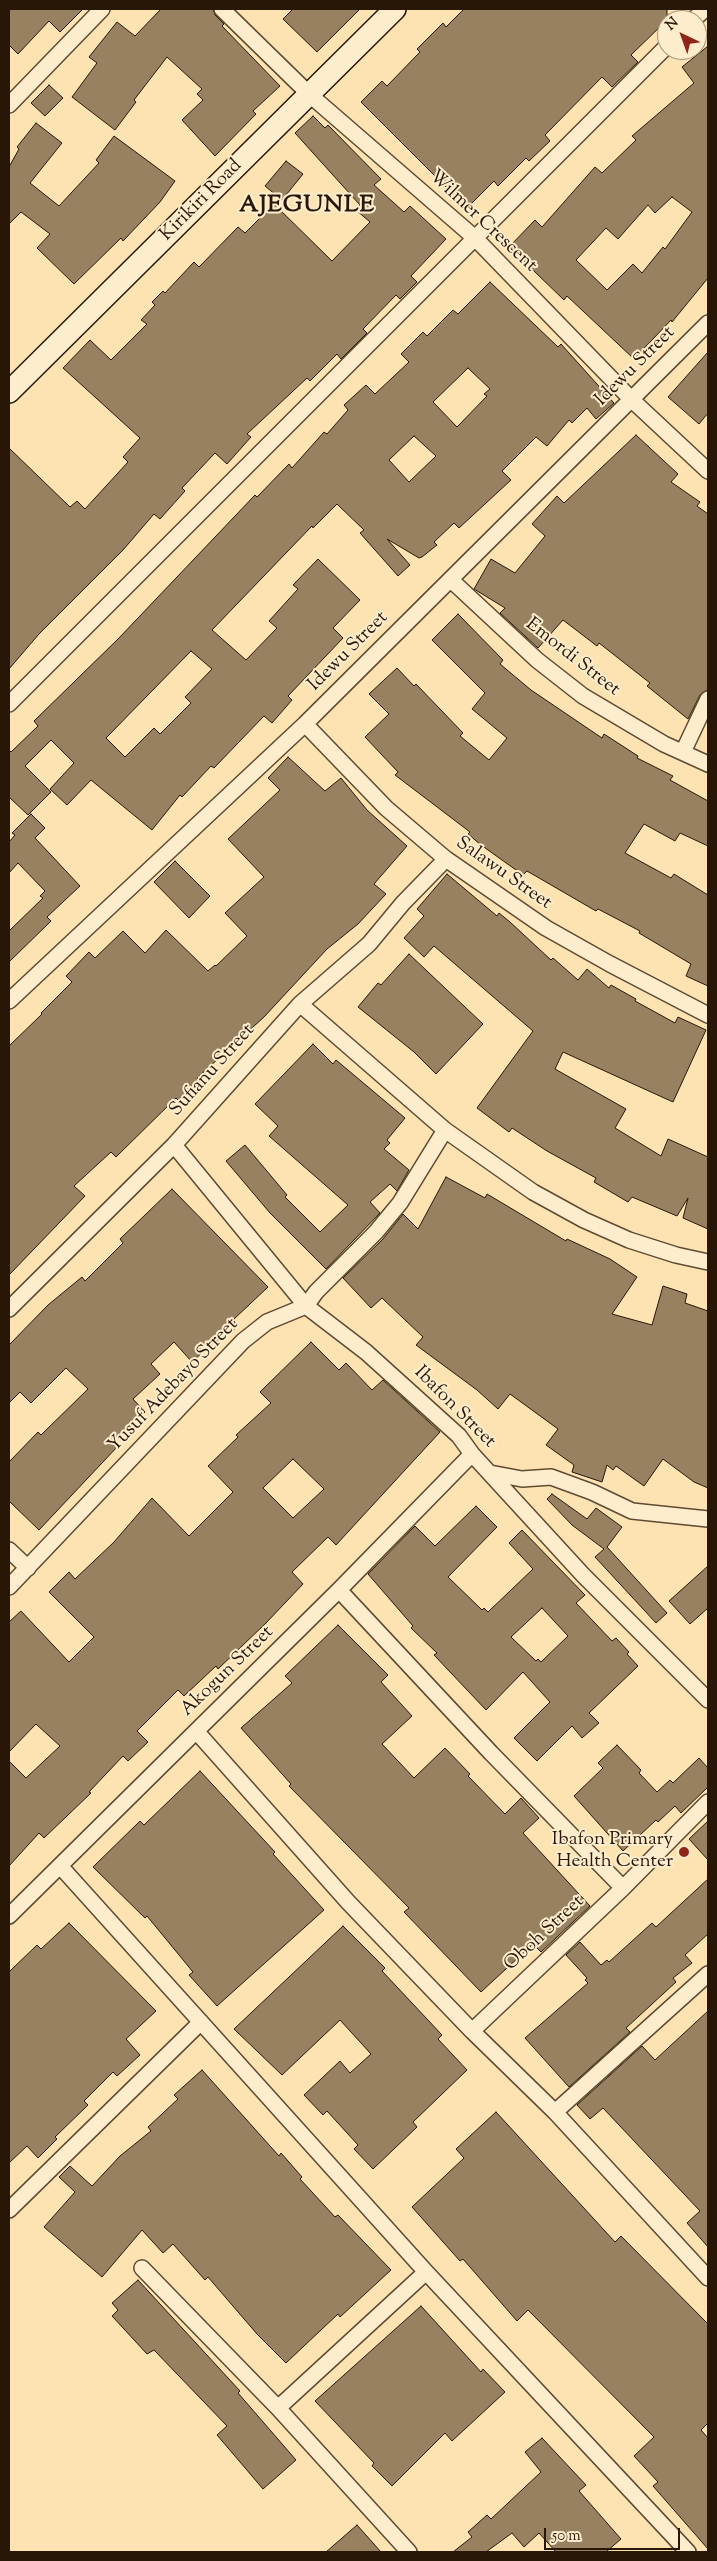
<!DOCTYPE html>
<style>
body{margin:0}
#map{position:relative;width:717px;height:2561px;overflow:hidden;background:#fee3b2;font-family:"Sorts Mill Goudy",serif}
canvas{display:block}
.frame{position:absolute;inset:0;border:10px solid #281707;pointer-events:none}
.north{position:absolute;left:657px;top:10px;width:50px;height:50px;box-sizing:border-box;background:#feedcd;border:1px solid #a8977e;border-radius:50%;rotate:318deg;font-size:14px;font-weight:700;line-height:20px;text-align:center;color:#281707}
.north::after{content:'';display:block;margin:auto;width:18px;height:22px;background:#8f2418;clip-path:polygon(50% 0,100% 100%,50% 72%,0 100%)}
.scale{position:absolute;left:544px;top:2528px;width:136px;height:22px;box-sizing:border-box;border:2px solid #281707;border-top:0;padding-left:6px;font-size:15px;line-height:18px;white-space:nowrap;color:#281707;-webkit-text-stroke:4px #feedcd;paint-order:stroke}
</style>
<div id="map">
<canvas width="717" height="2561"></canvas>
<div class="frame"></div>
<div class="north">N</div>
<div class="scale">50 m</div>
</div>
<script>
const ctx = document.querySelector('canvas').getContext('2d');
ctx.lineJoin = 'round';
function paint(path, color) { ctx.fillStyle = color; ctx.fill(path, 'evenodd'); }
const toPath = rows => new Path2D(rows.map(r => 'M' + r).join(''));
function stroke(path, color, width, dash) { ctx.strokeStyle = color; ctx.lineWidth = width; ctx.lineCap = dash ? 'butt' : 'round'; ctx.setLineDash(dash || []); ctx.stroke(path); }
function write(font, color, halo, rows, align = 'center') {
  ctx.font = font + ' "Sorts Mill Goudy",serif'; ctx.lineWidth = 4; ctx.setLineDash([]); ctx.textBaseline = 'middle'; ctx.strokeStyle = halo; ctx.fillStyle = color; for (const [text, x, y, turn = 0] of rows) {
    ctx.save(); ctx.translate(x, y); ctx.rotate((+turn || 0) * Math.PI / 180); ctx.textAlign = isNaN(turn) ? turn : align; if (halo) ctx.strokeText(text, 0, 0); ctx.fillText(text, 0, 0); ctx.restore();
  }
}
const building = toPath([
 [9,9,83,9,60,32,49,21,18,54,9,45,9,9],
 [161,9,213,9,215,15,224,24,222,26,280,86,253,111,256,114,215,156,182,120,203,100,197,94,202,89,167,57,134,100,136,102,115,130,72,97,97,63,89,57,117,22,135,36,161,9],
 [293,9,360,9,317,52,283,19,293,9],
 [464,9,667,9,667,20,631,55,638,62,612,87,602,77,545,135,550,141,529,161,526,158,498,186,494,181,467,208,361,102,382,81,387,86,420,52,417,49,443,23,446,27,464,9],
 [708,46,708,278,672,322,671,320,634,359,567,296,564,300,509,247,535,220,542,227,595,167,602,173,636,140,632,136,694,83,682,67,708,46],
 [672,197,692,212,665,249,663,247,642,273,633,264,607,290,576,260,606,228,618,239,648,205,655,213,672,197],
 [49,85,63,98,45,116,31,103,49,85],
 [313,116,325,128,328,125,381,179,374,185,404,212,410,206,446,239,411,276,417,282,400,299,396,295,363,329,367,333,341,359,337,354,310,381,307,378,247,434,251,437,227,464,215,453,182,488,185,491,160,519,154,514,123,550,39,634,9,669,9,448,70,507,77,501,85,509,128,462,123,457,140,438,63,368,90,340,111,360,147,324,141,320,155,305,152,302,163,291,165,293,194,262,199,267,238,227,245,233,274,204,332,261,370,222,356,210,360,205,295,133,313,116],
 [36,123,62,143,30,183,59,206,99,163,96,160,114,136,175,181,160,202,123,241,121,238,74,284,37,248,50,234,21,212,9,224,9,167,19,149,17,147,36,123],
 [286,161,303,174,282,200,265,186,286,161],
 [490,282,558,347,561,344,614,403,596,419,587,408,572,423,569,420,547,446,536,437,502,471,511,480,459,528,454,523,434,542,437,545,422,557,419,558,387,539,410,565,398,576,360,533,364,530,337,504,313,528,312,526,212,630,246,660,277,628,269,621,298,589,293,585,318,559,360,600,333,628,343,638,288,696,292,700,272,723,264,716,214,768,211,766,182,797,180,795,152,830,91,780,67,805,50,789,74,763,51,740,25,766,51,792,28,815,9,797,9,750,11,752,38,726,34,721,118,639,255,495,257,497,289,464,292,468,324,432,327,434,348,410,344,405,366,385,375,394,409,362,401,354,423,332,427,336,453,310,458,314,490,282],
 [468,368,490,389,484,394,487,396,457,427,433,402,468,368],
 [414,436,436,456,409,482,389,460,414,436],
 [191,651,212,669,185,697,191,703,160,734,154,728,125,757,106,738,191,651],
 [708,352,708,413,699,424,668,397,708,352],
 [636,435,678,474,671,482,700,502,697,506,708,514,708,690,700,695,688,719,647,686,650,683,599,643,597,646,563,620,538,648,500,613,505,608,474,589,491,559,515,573,545,536,532,524,557,496,564,503,636,435],
 [458,614,503,660,500,664,531,690,602,738,604,734,638,756,637,758,673,776,670,780,708,801,708,846,680,833,675,841,644,824,625,853,671,878,674,874,708,895,708,986,686,976,691,964,639,933,640,931,598,909,596,911,527,871,523,875,481,845,468,834,470,832,395,775,398,772,365,737,389,714,369,694,397,668,414,686,416,684,463,733,460,736,489,760,507,738,472,709,485,693,432,640,458,614],
 [288,757,325,791,341,778,367,810,407,846,374,884,386,894,358,924,327,949,264,1017,197,1078,200,1081,178,1100,176,1098,116,1157,111,1152,74,1186,85,1196,9,1275,9,1046,42,1014,41,1013,72,982,66,976,89,952,95,958,123,931,145,953,166,930,208,971,215,965,216,966,247,936,225,913,264,877,228,839,280,790,268,778,288,757],
 [31,814,45,828,35,838,80,886,47,917,51,921,9,962,9,931,43,898,40,896,45,891,18,863,9,873,9,842,15,835,12,833,31,814],
 [175,861,210,896,189,918,154,882,175,861],
 [447,874,497,916,499,913,510,922,551,960,553,958,578,980,587,969,609,988,611,985,636,999,635,1001,675,1023,678,1017,706,1030,673,1102,563,1052,555,1069,626,1109,615,1128,661,1156,668,1139,708,1157,708,1229,683,1218,688,1198,677,1216,632,1197,628,1202,594,1182,596,1178,547,1151,512,1128,509,1132,477,1108,533,1031,434,946,424,957,404,938,424,916,417,909,447,874],
 [409,954,483,1024,436,1074,414,1052,358,1007,378,983,381,985,409,954],
 [313,1044,333,1064,336,1060,405,1118,387,1140,390,1143,384,1149,409,1170,397,1191,390,1184,370,1202,380,1213,326,1269,270,1213,226,1161,245,1145,287,1195,285,1197,320,1232,348,1205,269,1136,278,1126,255,1104,313,1044],
 [446,1177,485,1198,487,1194,566,1241,567,1239,610,1259,637,1277,612,1314,652,1325,663,1286,687,1294,685,1303,708,1311,708,1488,694,1482,663,1459,644,1486,616,1466,613,1470,607,1465,602,1482,572,1472,574,1465,546,1445,558,1429,510,1394,498,1409,477,1390,416,1345,423,1337,382,1298,371,1308,343,1278,383,1239,403,1214,418,1229,446,1177],
 [172,1189,268,1287,233,1320,238,1326,219,1343,216,1340,192,1362,174,1342,151,1364,160,1374,133,1399,145,1412,114,1442,118,1446,39,1530,9,1501,9,1462,38,1432,41,1435,88,1389,66,1368,31,1403,20,1392,9,1403,9,1345,48,1305,82,1277,85,1281,123,1243,120,1239,172,1189],
 [311,1342,339,1370,346,1363,372,1390,383,1380,440,1432,336,1545,328,1537,292,1572,303,1584,266,1623,218,1669,216,1666,184,1696,178,1690,137,1731,148,1742,128,1761,123,1756,89,1792,91,1793,44,1838,39,1833,9,1866,9,1761,26,1778,60,1746,36,1724,9,1752,9,1622,21,1611,69,1662,94,1637,49,1592,69,1572,75,1579,114,1542,152,1498,189,1536,233,1492,208,1466,238,1437,236,1435,271,1403,260,1392,311,1342],
 [293,1459,324,1489,293,1518,263,1488,293,1459],
 [552,1494,587,1519,596,1508,622,1527,607,1547,667,1613,656,1623,595,1557,604,1549,572,1525,547,1499,552,1494],
 [476,1506,497,1527,448,1577,482,1610,484,1608,488,1612,533,1569,509,1543,522,1530,585,1595,576,1603,612,1641,616,1638,629,1652,627,1654,638,1666,589,1713,599,1723,582,1738,572,1726,537,1761,514,1738,550,1702,523,1672,486,1710,434,1655,437,1653,411,1628,413,1626,368,1574,415,1526,435,1546,476,1506],
 [542,1608,568,1636,541,1662,538,1659,536,1661,511,1637,542,1608],
 [708,1566,708,1608,690,1624,669,1601,708,1566],
 [338,1625,388,1675,381,1682,412,1716,382,1744,414,1778,445,1748,470,1774,468,1776,505,1814,521,1798,539,1818,523,1833,590,1906,541,1952,533,1944,481,1992,404,1912,409,1908,289,1786,291,1784,241,1728,292,1683,285,1676,338,1625],
 [617,1745,641,1770,639,1773,657,1792,670,1780,673,1783,699,1758,708,1768,708,1787,681,1813,675,1806,658,1822,656,1820,623,1851,574,1796,603,1768,598,1763,617,1745],
 [200,1771,275,1852,273,1854,324,1910,217,2006,189,1975,193,1972,147,1916,145,1918,93,1867,140,1821,144,1825,200,1771],
 [708,1821,708,1860,689,1839,708,1821],
 [708,1879,708,1934,685,1955,692,1963,673,1978,676,1982,626,2028,630,2032,569,2087,525,2038,588,1983,585,1980,587,1978,566,1955,580,1942,601,1965,607,1960,609,1962,652,1923,656,1927,708,1879],
 [69,1923,156,2011,126,2039,140,2055,117,2076,113,2072,84,2101,88,2105,55,2137,57,2139,38,2158,27,2146,9,2163,9,1972,37,1945,41,1949,69,1923],
 [343,1926,385,1968,382,1971,442,2035,438,2039,467,2070,413,2122,417,2127,373,2169,354,2149,358,2145,327,2111,323,2115,304,2095,340,2061,350,2073,371,2054,340,2020,282,2075,234,2029,343,1926],
 [708,2011,708,2247,687,2223,700,2211,603,2108,590,2119,577,2105,642,2046,655,2060,708,2011],
 [202,2070,279,2156,281,2153,302,2177,300,2179,335,2217,338,2215,391,2270,340,2317,338,2314,286,2363,257,2334,208,2277,205,2280,173,2244,163,2253,142,2230,102,2277,44,2227,75,2192,59,2177,70,2166,92,2186,120,2156,151,2131,148,2127,178,2099,174,2095,202,2070],
 [496,2112,615,2242,621,2236,708,2324,708,2423,701,2430,708,2438,708,2549,653,2486,658,2482,634,2456,654,2437,528,2310,517,2321,463,2259,460,2261,412,2207,464,2158,456,2149,496,2112],
 [138,2280,240,2391,238,2393,296,2460,263,2489,217,2435,227,2426,154,2350,147,2354,112,2316,118,2310,112,2303,138,2280],
 [421,2306,481,2372,483,2369,505,2392,452,2441,445,2433,392,2486,372,2466,374,2463,315,2401,421,2306],
 [542,2438,586,2485,579,2491,621,2539,606,2552,556,2552,539,2533,524,2547,512,2533,486,2552,453,2552,472,2537,468,2532,487,2515,491,2519,541,2472,525,2452,542,2438],
 [357,2525,381,2552,326,2552,357,2525]
]);
paint(building, '#978160');
stroke(building, '#281707', 1);
const street = toPath([
 [222,9,310,95,475,238,632,400,708,471],
 [693,20,705,9],
 [9,105,102,9],
 [451,580,537,660,583,696,664,744,708,764],
 [9,704,667,46],
 [305,724,386,808,446,859,546,928,610,964,708,1015],
 [683,752,708,699],
 [9,1001,305,724,708,323],
 [300,1004,445,1130,533,1192,584,1220,629,1240,676,1255,708,1262],
 [174,1145,306,1306,366,1352,459,1436,472,1454,583,1575,708,1700],
 [9,1309,174,1145,300,1004,369,944,403,903,446,859],
 [490,1473,522,1479,551,1477,592,1492,632,1511,708,1519],
 [9,1550,28,1568],
 [9,1587,243,1341,267,1322,306,1306,316,1292,376,1232,400,1203,445,1130],
 [339,1590,491,1753,623,1888],
 [196,1731,348,1902,472,2031,555,2112,708,2278],
 [61,1867,426,2272,688,2552],
 [9,1916,339,1590,472,1454],
 [472,2031,623,1888,708,1802],
 [555,2112,708,1974],
 [9,2210,201,2022],
 [142,2268,278,2408,409,2552],
 [278,2408,426,2272]
]);
const secondary = toPath([
 [9,392,395,9]
]);
stroke(street, '#5e4a32', 18);
stroke(secondary, '#281707', 24);
stroke(street, '#feedcd', 15);
stroke(secondary, '#feedcd', 21);
for (const [x, y, r, color] of [
 [684,1852,6,"#8f2418"]
]) { const dot = new Path2D(); dot.arc(x, y, r, 0, 2 * Math.PI); ctx.fillStyle = color; ctx.fill(dot); stroke(dot, '#feedcd', 2); }
write('19px', '#281707', '#feedcd', [
 ["Kirikiri Road",202,201,-45],
 ["Wilmer Crescent",482,222,43],
 ["Idewu Street",636,367,-45],
 ["Idewu Street",349,652,-45],
 ["Emordi Street",572,658,38],
 ["Salawu Street",503,874,35],
 ["Sufianu Street",213,1071,-48],
 ["Yusuf Adebayo Street",174,1386,-46],
 ["Ibafon Street",454,1408,45],
 ["Akogun Street",228,1672,-44],
 ["Oboh Street",545,1934,-43]
]);
write('19px', '#281707', '#feedcd', [
 ["Ibafon Primary",673,1841],
 ["Health Center",673,1863]
], 'right');
ctx.letterSpacing = '1px';
write('bold 24px', '#281707', '#feedcd', [
 ["AJEGUNLE",307,207]
]);
ctx.letterSpacing = '0px';
</script>
